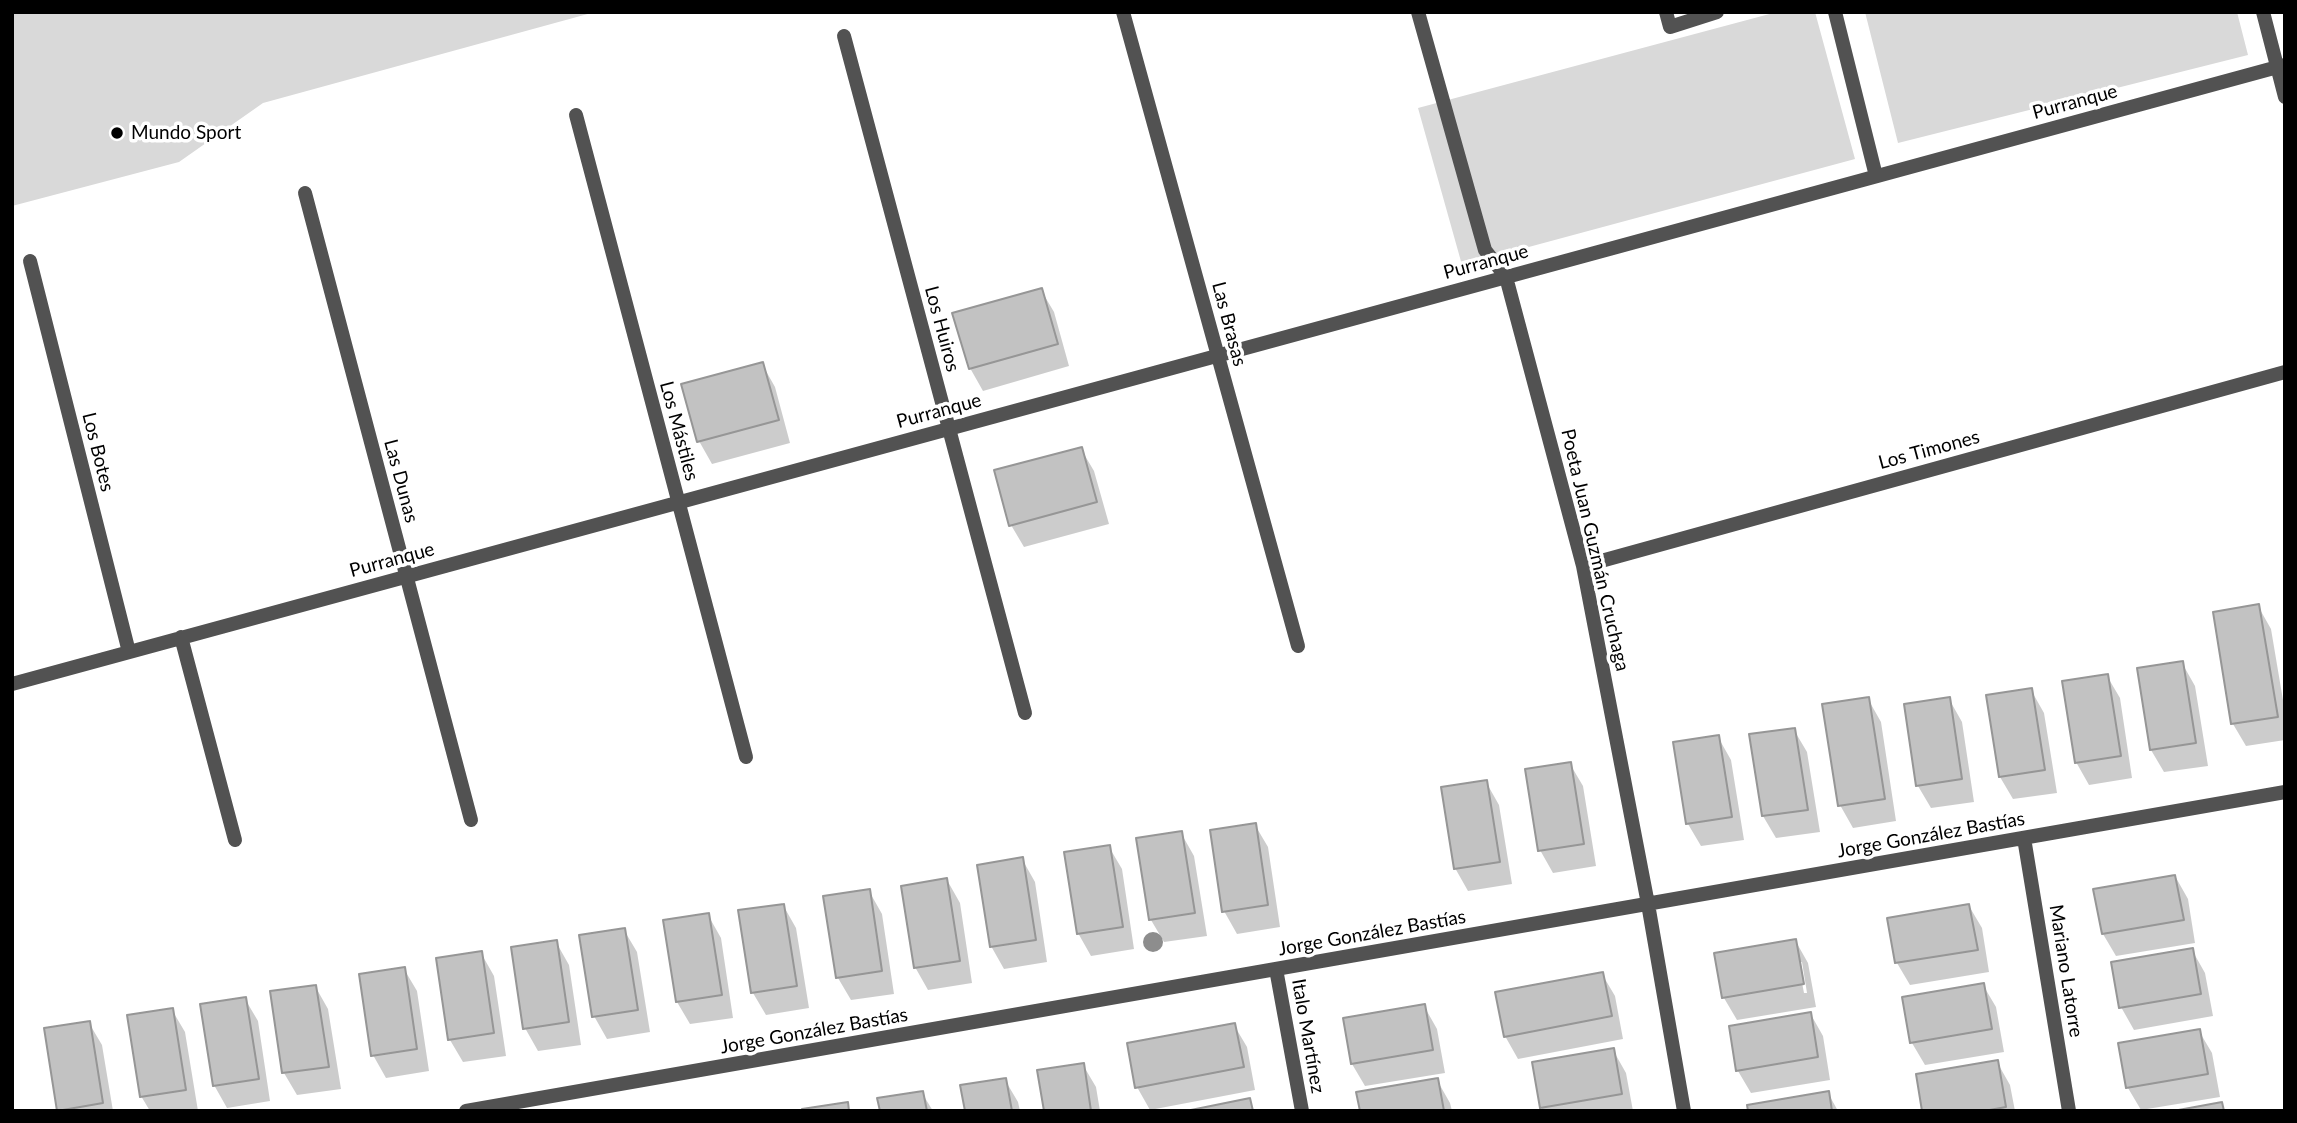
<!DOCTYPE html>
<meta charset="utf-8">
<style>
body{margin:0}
#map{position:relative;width:2297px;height:1123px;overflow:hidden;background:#fff;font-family:Lato,sans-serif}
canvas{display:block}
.frame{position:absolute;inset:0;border:14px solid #000;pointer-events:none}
</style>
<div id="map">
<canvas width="2297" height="1123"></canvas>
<div class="frame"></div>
</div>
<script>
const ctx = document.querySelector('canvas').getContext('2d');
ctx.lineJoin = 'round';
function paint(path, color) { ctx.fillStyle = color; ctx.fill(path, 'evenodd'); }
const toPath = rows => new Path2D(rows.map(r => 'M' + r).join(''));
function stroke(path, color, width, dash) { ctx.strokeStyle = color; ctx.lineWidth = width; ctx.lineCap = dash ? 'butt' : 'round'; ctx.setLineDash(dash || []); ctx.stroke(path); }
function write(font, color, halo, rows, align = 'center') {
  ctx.font = font + ' Lato,sans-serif'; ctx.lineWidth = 7; ctx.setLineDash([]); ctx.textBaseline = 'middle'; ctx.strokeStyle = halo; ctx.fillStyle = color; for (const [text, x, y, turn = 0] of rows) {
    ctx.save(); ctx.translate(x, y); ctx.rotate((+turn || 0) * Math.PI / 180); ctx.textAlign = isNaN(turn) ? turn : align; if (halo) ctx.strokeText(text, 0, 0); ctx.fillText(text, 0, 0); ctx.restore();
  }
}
paint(toPath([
 [12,12,595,12,263,103,179,162,12,206],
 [1777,12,1815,12,1855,159,1462,265,1418,108],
 [1865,12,2237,12,2248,55,1898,143]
]), '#d9d9d9');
paint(toPath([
 [1041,290,1054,312,1069,366,983,391,970,368],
 [762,364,775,387,790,443,712,464,699,441],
 [1081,449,1094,471,1109,524,1024,547,1011,525],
 [2258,606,2271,629,2285,712,2285,740,2246,746,2233,724],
 [2182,663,2195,686,2208,766,2164,772,2151,750],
 [2107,676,2120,698,2132,778,2089,785,2076,762],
 [2031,690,2044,713,2057,793,2013,799,2000,777],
 [1868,699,1881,722,1896,821,1853,828,1840,805],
 [1949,699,1962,722,1974,802,1931,808,1918,786],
 [1794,730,1807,752,1820,832,1776,838,1763,816,1751,736],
 [1718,737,1731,760,1744,840,1701,846,1688,824],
 [1570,764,1583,786,1596,866,1553,873,1540,850],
 [1486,782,1499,805,1512,884,1468,891,1455,868],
 [1255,825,1268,847,1280,927,1237,934,1224,911],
 [1181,833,1194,856,1207,936,1164,942,1151,920],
 [1109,847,1122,869,1134,949,1091,956,1078,933],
 [1022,859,1035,882,1047,962,1004,969,991,946],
 [2175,876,2188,899,2195,943,2116,956,2103,934],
 [947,880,960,903,972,983,928,990,915,967],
 [869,891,882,914,894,994,851,1000,838,978],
 [783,905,796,928,809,1008,766,1015,753,993],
 [1969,906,1982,928,1989,972,1910,985,1897,963,1889,919],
 [708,915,721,938,733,1018,690,1024,677,1002],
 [624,930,637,952,650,1032,607,1039,594,1016],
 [1795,940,1808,963,1816,1007,1737,1020,1724,998],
 [1798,962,1802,962,1807,993,1804,993],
 [556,942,569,965,581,1045,538,1051,525,1028],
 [2192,950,2205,973,2213,1016,2134,1030,2121,1007],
 [481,953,494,976,506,1056,463,1062,450,1040],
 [404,969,417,991,429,1071,386,1078,373,1055],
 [1602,974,1615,996,1623,1039,1518,1059,1505,1036],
 [1983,985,1996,1007,2004,1052,1925,1065,1912,1043],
 [315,986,328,1009,341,1089,297,1095,284,1073,272,993],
 [245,999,258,1021,270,1101,227,1108,214,1085],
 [1424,1006,1437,1029,1445,1073,1365,1086,1352,1064],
 [172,1010,185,1032,198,1111,150,1111,141,1096],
 [1810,1013,1823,1036,1830,1080,1751,1093,1738,1071],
 [89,1023,102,1045,113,1111,59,1111,46,1029],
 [1234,1025,1247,1047,1255,1090,1150,1110,1137,1087],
 [2199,1031,2212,1053,2220,1097,2141,1110,2128,1088,2120,1044],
 [1613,1050,1626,1073,1633,1111,1543,1111,1541,1107],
 [1997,1062,2010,1085,2015,1111,1924,1111],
 [1083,1065,1096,1087,1100,1111,1046,1111],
 [1005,1080,1018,1102,1020,1111,966,1111],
 [1437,1080,1450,1103,1452,1111,1361,1111],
 [922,1093,933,1111,881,1111],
 [1828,1093,1838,1111,1749,1111]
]), '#0003');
const building = toPath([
 [1042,288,1058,344,969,369,952,313,1042,288],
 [763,362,779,420,697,442,681,384,763,362],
 [1082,447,1097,502,1009,526,994,470,1082,447],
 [2259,604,2278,717,2231,724,2213,612,2259,604],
 [2183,661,2196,743,2150,750,2137,668,2183,661],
 [2108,674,2121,756,2075,763,2062,681,2108,674],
 [2032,688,2045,770,1999,777,1986,695,2032,688],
 [1869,697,1885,799,1838,806,1822,704,1869,697],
 [1950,697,1962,779,1916,786,1904,704,1950,697],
 [1795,728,1808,810,1762,816,1749,734,1795,728],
 [1719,735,1732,817,1686,824,1673,742,1719,735],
 [1571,762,1584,844,1538,851,1525,769,1571,762],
 [1487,780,1500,862,1454,869,1441,787,1487,780],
 [1256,823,1268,905,1222,912,1210,830,1256,823],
 [1182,831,1195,913,1149,920,1136,838,1182,831],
 [1110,845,1123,927,1077,934,1064,852,1110,845],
 [1023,857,1036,940,990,947,977,865,1023,857],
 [2175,875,2184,920,2102,934,2093,889,2175,875],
 [947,878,960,961,914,968,901,886,947,878],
 [870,889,882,971,836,978,823,896,870,889],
 [784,904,797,986,751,993,738,910,784,904],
 [1969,904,1978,950,1895,963,1887,918,1969,904],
 [709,913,722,995,676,1002,663,920,709,913],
 [625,928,638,1010,592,1017,579,935,625,928],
 [1796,939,1804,984,1722,998,1714,953,1796,939],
 [557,940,569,1022,523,1029,511,947,557,940],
 [2193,948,2201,994,2119,1008,2111,962,2193,948],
 [482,951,494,1033,448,1040,436,958,482,951],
 [405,967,417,1049,371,1056,359,974,405,967],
 [1603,972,1612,1016,1504,1037,1495,992,1603,972],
 [1984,983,1992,1029,1910,1043,1902,997,1984,983],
 [316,985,329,1067,282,1073,270,991,316,985],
 [246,997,259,1079,213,1086,200,1004,246,997],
 [1425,1004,1433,1050,1351,1064,1343,1018,1425,1004],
 [173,1008,186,1090,140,1097,127,1015,173,1008],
 [1811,1012,1818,1057,1736,1071,1729,1026,1811,1012],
 [90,1021,103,1103,57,1111,44,1028,90,1021],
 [1235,1023,1244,1067,1135,1088,1127,1043,1235,1023],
 [2200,1029,2208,1074,2126,1088,2118,1043,2200,1029],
 [1614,1048,1622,1094,1540,1108,1532,1062,1614,1048],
 [1998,1060,2006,1107,1984,1111,1922,1111,1916,1074,1998,1060],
 [1084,1063,1091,1111,1044,1111,1037,1070,1084,1063],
 [1006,1078,1012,1111,965,1111,960,1085,1006,1078],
 [1438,1078,1444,1111,1360,1111,1356,1092,1438,1078],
 [923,1091,927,1111,880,1111,877,1098,923,1091],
 [1829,1091,1832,1111,1748,1111,1747,1105,1829,1091],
 [1250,1098,1253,1111,1186,1111,1250,1098],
 [848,1102,849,1111,802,1111,802,1109,848,1102],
 [2222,1102,2224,1111,2173,1111,2222,1102]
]);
paint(building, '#c2c2c2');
stroke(building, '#969696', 2);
stroke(toPath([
 [1123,12,1298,646],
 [1418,12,1485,250,1506,277,1583,566,1648,904,1684,1111],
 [1666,12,1670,27,1717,12],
 [1835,12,1876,176],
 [2263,12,2285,97],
 [844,36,1025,713],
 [576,115,746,757],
 [305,193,471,820],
 [30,261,129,652],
 [1583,566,2285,372],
 [181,637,235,840],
 [12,684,2285,65],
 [2024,838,2069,1111],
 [1276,969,1302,1111],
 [466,1111,2285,792]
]), '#525252', 14);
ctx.fillStyle = '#8d8d8d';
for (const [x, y] of [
 [1153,942]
]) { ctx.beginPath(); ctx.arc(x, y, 10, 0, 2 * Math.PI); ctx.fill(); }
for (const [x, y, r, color] of [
 [117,133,7,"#000"]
]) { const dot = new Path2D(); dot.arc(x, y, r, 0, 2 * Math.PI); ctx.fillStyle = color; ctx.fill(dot); stroke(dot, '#fff', 2.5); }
write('19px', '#000', '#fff', [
 ["Purranque",2075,102,-15],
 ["Purranque",1486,262,-15],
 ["Las Brasas",1229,324,75],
 ["Los Huiros",942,329,75],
 ["Purranque",939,411,-15],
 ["Los Mástiles",679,431,75],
 ["Los Timones",1929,450,-15],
 ["Los Botes",98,452,76],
 ["Las Dunas",401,481,75],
 ["Poeta Juan Guzmán Cruchaga",1595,550,77],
 ["Purranque",392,560,-15],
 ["Jorge González Bastías",1931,835,-10],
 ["Jorge González Bastías",1372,933,-10],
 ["Mariano Latorre",2066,971,81],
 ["Jorge González Bastías",814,1031,-10],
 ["Italo Martínez",1308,1036,80]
]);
write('19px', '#000', '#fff', [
 ["Mundo Sport",131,133]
], 'left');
</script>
